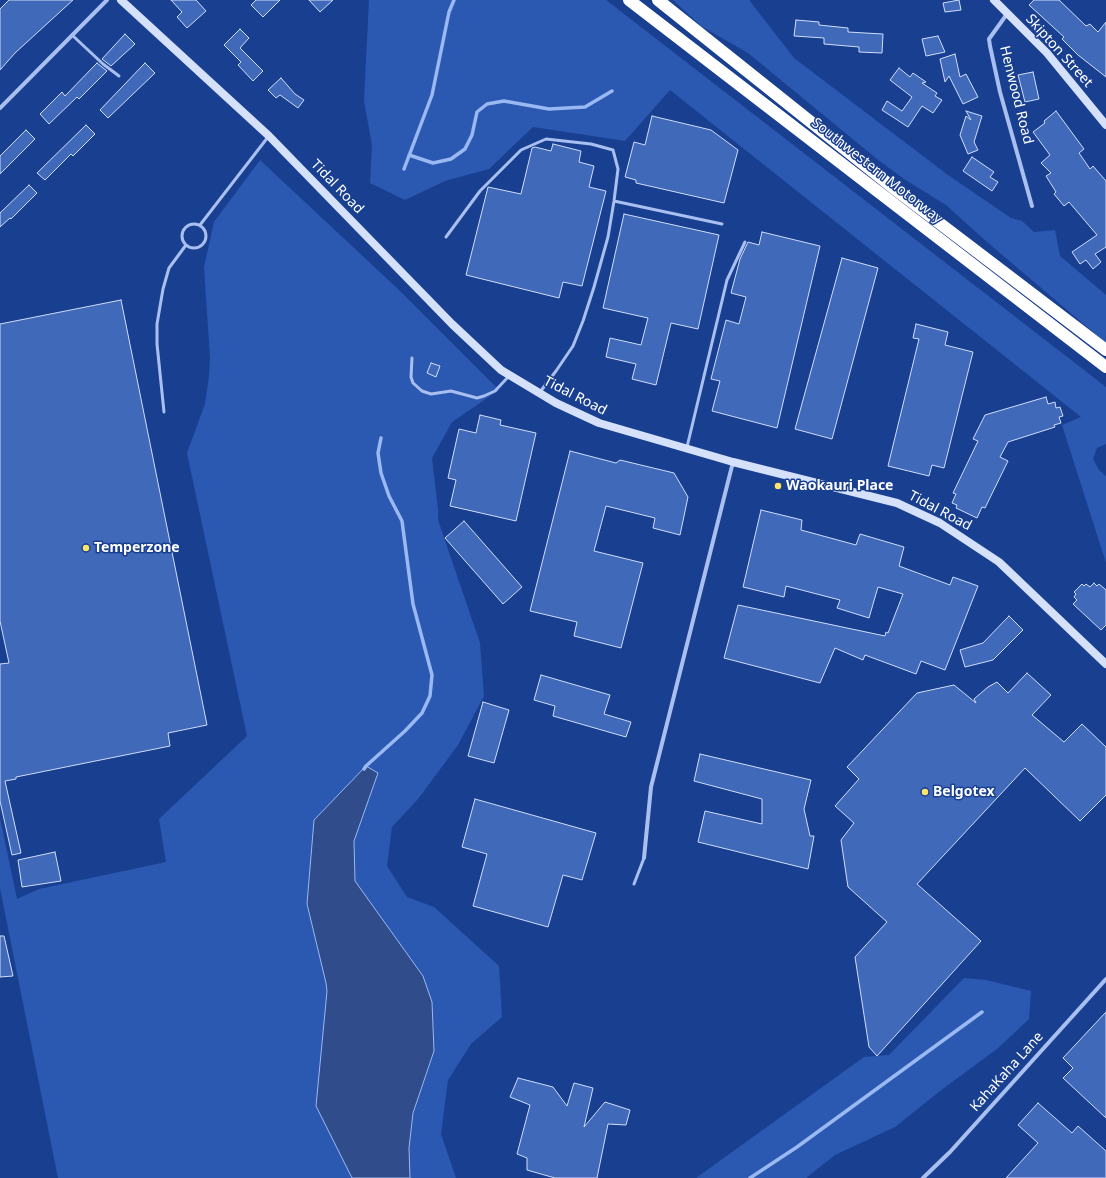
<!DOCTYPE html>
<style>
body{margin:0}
canvas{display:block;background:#193f91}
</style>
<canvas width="1106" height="1178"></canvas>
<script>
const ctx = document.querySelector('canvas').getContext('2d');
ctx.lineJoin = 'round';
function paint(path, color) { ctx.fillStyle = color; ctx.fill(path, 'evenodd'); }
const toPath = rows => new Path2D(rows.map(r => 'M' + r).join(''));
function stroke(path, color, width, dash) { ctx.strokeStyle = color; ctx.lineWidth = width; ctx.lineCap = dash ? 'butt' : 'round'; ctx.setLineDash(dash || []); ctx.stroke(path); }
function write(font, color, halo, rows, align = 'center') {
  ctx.font = font + ' "Noto Sans",sans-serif'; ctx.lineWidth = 3; ctx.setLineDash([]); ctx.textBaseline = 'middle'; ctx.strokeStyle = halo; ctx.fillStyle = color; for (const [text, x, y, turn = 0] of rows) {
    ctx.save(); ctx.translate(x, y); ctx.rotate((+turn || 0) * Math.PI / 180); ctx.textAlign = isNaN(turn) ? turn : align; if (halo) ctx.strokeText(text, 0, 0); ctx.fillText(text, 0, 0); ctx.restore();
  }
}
paint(toPath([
 [369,0,606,0,1106,387,1106,444,1097,448,1093,459,1099,470,1106,476,1106,563,1062,425,1081,417,670,90,625,141,533,127,489,169,445,181,405,200,370,183,372,145,364,101],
 [673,0,749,0,794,58,948,175,1011,218,1022,221,1034,232,1055,230,1060,256,1106,295,1106,343,987,242,946,205,904,179,877,159,748,53,701,26],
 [260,160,399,290,499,390,452,422,432,458,438,509,438,520,480,643,484,696,458,745,418,799,392,827,387,866,407,897,434,907,499,966,502,1017,471,1044,448,1080,441,1134,456,1178,58,1178,0,888,0,818,17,899,39,889,166,862,159,819,247,736,187,453,205,404,209,376,210,358,204,267,214,222],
 [964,978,986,980,1031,991,1029,1019,997,1049,940,1091,895,1127,835,1155,806,1178,696,1178,864,1057,889,1055]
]), '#2b58b0');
const water = toPath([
 [366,766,378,773,354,841,355,881,423,976,432,1002,434,1051,413,1113,409,1148,410,1178,352,1178,316,1106,327,991,326,983,307,904,314,820,366,766]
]);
paint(water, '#314c8a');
stroke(water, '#9ab8f2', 1);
stroke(toPath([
 [409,155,433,163,451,159,465,149,472,135,477,112,487,104,504,101,549,109,585,107,612,91],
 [404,169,432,95,449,12,454,0],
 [364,769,366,766,405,731,422,713,430,696,432,675,413,604,402,521,389,496,381,473,378,453,381,438],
 [750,1178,797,1147,982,1012]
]), '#9ab8f2', 3.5);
const building = toPath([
 [9,0,73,0,15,53,0,70,0,9,9,0],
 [171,0,196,0,206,11,187,28,177,17,182,12,171,0],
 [256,0,280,0,263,17,251,5,256,0],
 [309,0,333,0,320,12,309,0],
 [959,0,961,10,945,12,943,3,959,0],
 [1034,0,1059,0,1086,26,1090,24,1098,32,1106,22,1106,77,1078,55,1062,39,1064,37,1029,5,1034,0],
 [796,20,819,22,819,25,848,28,848,32,883,34,882,53,859,52,859,47,824,44,824,38,794,36,796,20],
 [240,29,249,38,240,48,263,71,253,81,238,65,241,62,224,45,240,29],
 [125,34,135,44,111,66,102,59,125,34],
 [938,36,945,52,926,56,922,39,938,36],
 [955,54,960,77,966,74,978,97,963,104,949,76,945,82,940,59,955,54],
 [97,63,107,71,79,99,77,97,49,124,40,114,62,92,65,96,97,63],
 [145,63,155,73,108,118,100,110,145,63],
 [899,68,910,77,913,73,926,82,922,83,937,93,935,96,942,100,933,113,922,106,908,127,882,110,887,101,902,111,912,97,890,80,899,68],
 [1033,72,1039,99,1025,102,1018,75,1033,72],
 [281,78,295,94,304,100,298,108,280,95,276,98,268,90,281,78],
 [966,111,982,116,974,142,978,150,968,154,960,135,966,116,971,120,966,111],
 [1056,111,1084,149,1079,153,1090,169,1093,166,1106,181,1106,247,1095,254,1101,262,1093,269,1086,260,1080,264,1072,252,1097,235,1069,202,1064,206,1054,194,1056,192,1046,176,1051,173,1041,163,1050,155,1033,132,1045,123,1044,121,1056,111],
 [652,116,711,130,738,150,724,203,636,183,636,180,625,177,634,142,645,145,652,116],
 [86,125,95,134,73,156,71,154,45,180,37,173,86,125],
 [26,130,35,139,0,174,0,156,26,130],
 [553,144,581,151,579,162,594,166,589,187,606,191,582,286,563,282,559,298,466,275,488,187,521,194,532,148,535,147,551,151,553,144],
 [972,157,994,172,990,177,998,182,992,191,963,171,972,157],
 [29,185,37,193,11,219,10,218,0,227,0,213,29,185],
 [624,214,719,235,698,329,671,323,656,385,632,379,636,364,606,357,610,338,641,345,648,318,603,308,624,214],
 [762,232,820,246,777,428,712,411,720,381,711,379,726,320,739,324,746,297,731,293,740,259,748,242,759,245,762,232],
 [842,258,878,268,832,439,795,429,842,258],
 [121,300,207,725,168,733,170,746,16,777,16,779,5,781,21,853,12,855,0,801,0,664,9,663,0,621,0,324,121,300],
 [916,324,948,332,945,345,973,352,944,468,932,465,929,476,888,466,919,339,913,338,916,324],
 [431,363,440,366,436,377,427,373,431,363],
 [1046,397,1048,404,1055,402,1056,408,1060,407,1063,416,1059,417,1061,423,1054,425,1055,427,1008,442,1000,457,1008,461,985,508,982,507,977,518,956,508,957,505,952,503,956,494,953,493,978,441,973,439,985,415,1046,397],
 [480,415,501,420,500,425,536,433,516,521,450,506,456,480,448,478,459,429,476,433,480,415],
 [570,451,616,463,620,460,674,473,688,497,680,535,653,528,655,518,606,506,594,551,643,563,621,648,574,636,577,622,530,611,570,451],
 [761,510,802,520,801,530,856,545,860,534,904,547,899,566,950,585,953,577,978,586,945,670,921,661,916,674,865,655,863,660,835,648,820,683,724,658,738,605,885,636,886,632,888,633,903,594,878,587,869,618,837,608,840,600,786,586,784,597,743,587,761,510],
 [464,521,522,587,503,604,445,538,464,521],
 [1094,583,1097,586,1099,584,1106,590,1106,625,1101,630,1073,604,1077,600,1074,597,1076,594,1074,592,1082,584,1084,586,1086,584,1090,587,1094,583],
 [1009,616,1023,630,993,660,965,667,960,650,983,643,1009,616],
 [1027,673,1051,695,1032,715,1064,742,1082,724,1106,747,1106,795,1080,821,1025,768,917,884,981,941,877,1056,869,1047,855,957,887,922,848,887,841,840,854,823,835,806,859,779,847,767,917,693,954,685,976,703,974,699,988,687,997,682,1008,693,1027,673],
 [541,675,610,695,604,714,631,722,626,737,553,716,555,706,534,700,541,675],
 [483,702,509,710,494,763,468,756,483,702],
 [700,754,811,780,804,809,810,836,814,836,808,869,698,842,705,811,762,824,762,799,694,781,700,754],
 [475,799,596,833,582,880,563,875,548,927,473,906,487,854,462,847,475,799],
 [55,852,61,881,22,887,18,860,55,852],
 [0,936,4,936,13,976,0,977,0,936],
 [1106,1012,1106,1118,1063,1078,1073,1068,1063,1058,1106,1012],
 [518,1078,553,1087,567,1106,574,1083,593,1088,584,1127,605,1102,630,1110,626,1125,608,1124,597,1178,555,1178,527,1170,527,1158,517,1154,530,1105,510,1097,518,1078],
 [1038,1103,1072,1133,1078,1126,1106,1151,1106,1178,1006,1178,1038,1143,1018,1125,1038,1103]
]);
paint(building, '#4169b9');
stroke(building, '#ceddfb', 1);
stroke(toPath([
 [72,35,103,64,119,76],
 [614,201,722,224],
 '182 236a12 12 0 1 1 24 0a12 12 0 1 1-24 0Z',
 [200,225,268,137],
 [446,237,480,191,521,150,546,139,591,144,613,150,618,169,614,201,608,237,594,287,583,321,573,346,556,371,540,392],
 [412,358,411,377,413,383,422,391,431,394,451,391,477,398,484,396,495,391,509,376],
 [164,412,157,344,157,324,163,289,169,268,186,245],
 [687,447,727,280,745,242],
 [634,884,644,858]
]), '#a8bfef', 3);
stroke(toPath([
 [1007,14,989,39,990,46,1000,92,1032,206],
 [0,108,107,0],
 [644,858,651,787,733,462],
 [923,1178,950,1152,1106,979]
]), '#a8bfef', 4);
stroke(toPath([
 [121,0,269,136,452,324,501,370,556,403,599,423,733,462,897,503,940,523,999,562,1106,664],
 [994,0,1047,53,1106,125]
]), '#d5e1fb', 8);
stroke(toPath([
 [629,0,1106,367],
 [658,0,896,190,1106,350]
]), '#fff', 12);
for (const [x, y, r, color] of [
 [778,486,4,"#ffe566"],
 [86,548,4,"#ffe566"],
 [925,792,4,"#ffe566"]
]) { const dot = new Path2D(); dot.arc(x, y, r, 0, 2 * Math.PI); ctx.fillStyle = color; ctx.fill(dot); stroke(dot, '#193f91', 1.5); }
write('14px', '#fff', '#193f91', [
 ["Skipton Street",1059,51,48],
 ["Henwood Road",1016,95,76],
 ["Southwestern Motorway",877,171,38],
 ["Tidal Road",337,187,46],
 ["Tidal Road",575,396,27],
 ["Tidal Road",940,511,28],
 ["KahaKaha Lane",1007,1072,-48]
]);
write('bold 14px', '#fff', '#193f91', [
 ["Waokauri Place",786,486],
 ["Temperzone",94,548],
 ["Belgotex",933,792]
], 'left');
</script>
